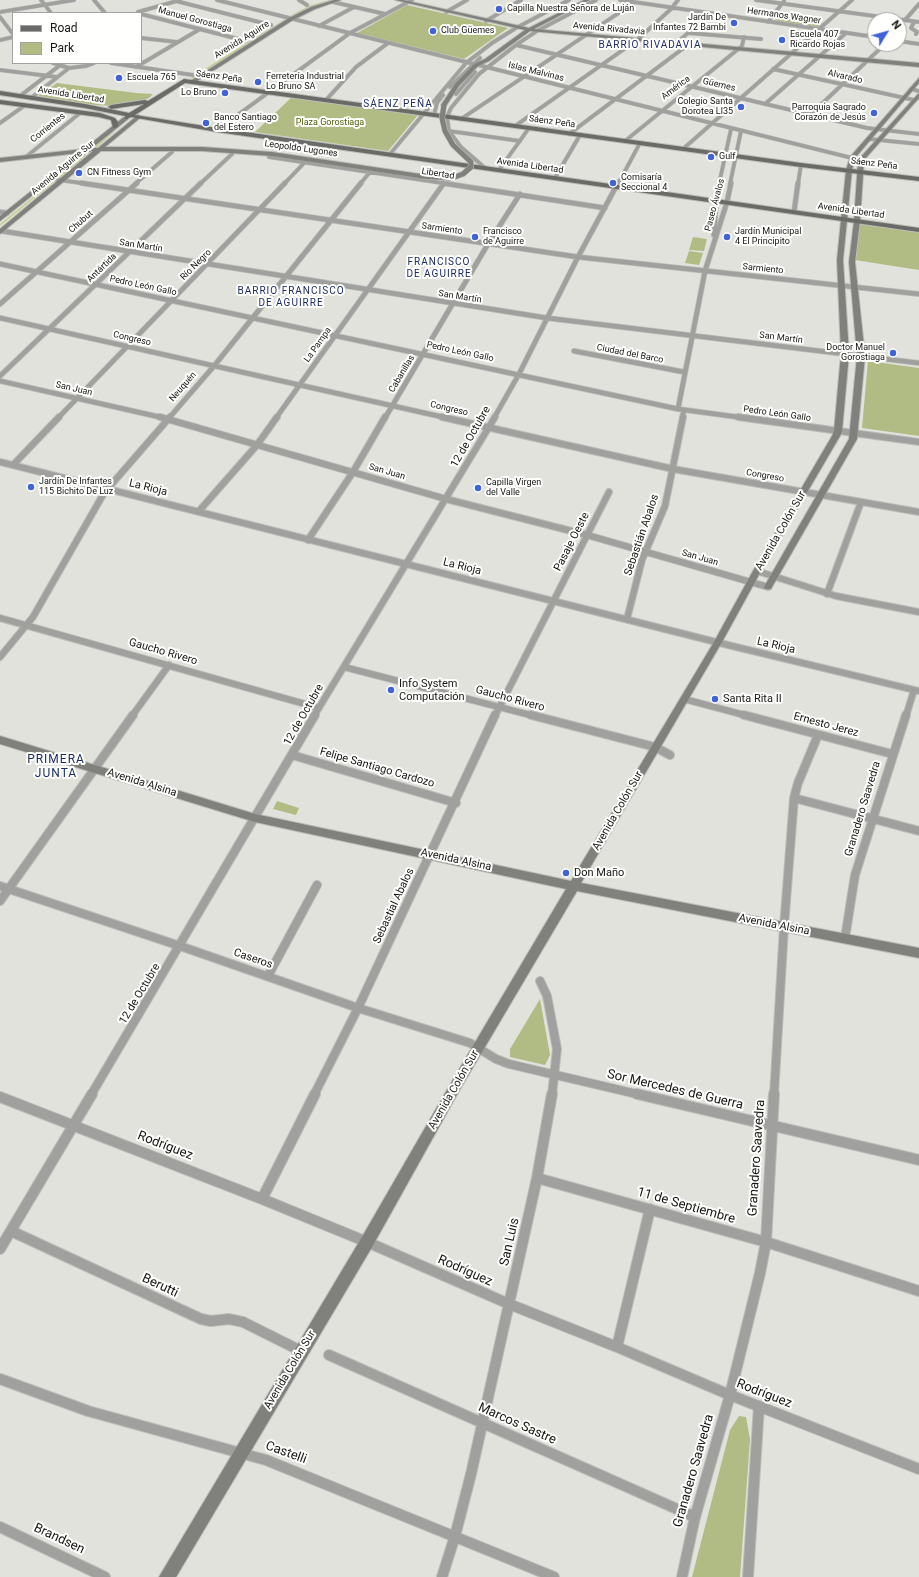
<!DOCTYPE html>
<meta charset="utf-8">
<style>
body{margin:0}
#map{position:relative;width:919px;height:1577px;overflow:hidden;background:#e1e2dc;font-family:Roboto,sans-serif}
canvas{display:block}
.legend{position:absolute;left:12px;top:12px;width:130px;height:52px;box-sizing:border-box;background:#fffffe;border:1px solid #a2a2a0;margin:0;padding:5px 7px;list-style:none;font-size:12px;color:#161614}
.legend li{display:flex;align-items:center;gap:8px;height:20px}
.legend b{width:20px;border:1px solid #a2a2a0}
.north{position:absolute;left:867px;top:12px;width:40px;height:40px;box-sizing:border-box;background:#fffffe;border:1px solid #a2a2a0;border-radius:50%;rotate:53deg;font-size:11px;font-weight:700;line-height:16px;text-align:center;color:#161614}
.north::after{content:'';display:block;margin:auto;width:14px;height:18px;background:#4263d5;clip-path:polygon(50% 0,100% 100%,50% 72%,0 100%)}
</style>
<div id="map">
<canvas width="919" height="1577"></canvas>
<ul class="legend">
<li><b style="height:5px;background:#6a6b66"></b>Road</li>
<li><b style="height:11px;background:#b1bc84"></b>Park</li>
</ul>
<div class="north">N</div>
</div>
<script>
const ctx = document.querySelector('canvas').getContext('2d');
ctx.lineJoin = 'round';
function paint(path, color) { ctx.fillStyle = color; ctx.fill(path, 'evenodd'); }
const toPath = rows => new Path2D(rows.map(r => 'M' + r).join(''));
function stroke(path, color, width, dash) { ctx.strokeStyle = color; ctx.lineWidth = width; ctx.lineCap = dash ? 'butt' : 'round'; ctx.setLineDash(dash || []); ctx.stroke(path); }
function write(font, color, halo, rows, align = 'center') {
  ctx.font = font + ' Roboto,sans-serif'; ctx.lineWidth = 4; ctx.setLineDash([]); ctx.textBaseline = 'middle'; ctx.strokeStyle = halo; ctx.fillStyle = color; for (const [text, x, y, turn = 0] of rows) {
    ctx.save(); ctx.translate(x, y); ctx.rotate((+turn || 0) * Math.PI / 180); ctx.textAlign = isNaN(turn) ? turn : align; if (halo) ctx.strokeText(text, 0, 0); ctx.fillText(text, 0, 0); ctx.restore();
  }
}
paint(toPath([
 [407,5,508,28,464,59,357,33],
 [778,17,822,23,818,28,774,21],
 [57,83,136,93,153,94,149,98,132,104,114,106,95,105,38,96],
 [292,97,418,115,388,151,255,132],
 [859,222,919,231,919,270,855,260],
 [693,237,707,239,704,251,689,250],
 [689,251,703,253,699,265,685,263],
 [868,361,919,368,919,436,862,428],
 [277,801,299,808,296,815,273,809],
 [540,999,550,1055,545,1065,510,1057,510,1049],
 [739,1416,746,1417,750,1439,740,1577,692,1577,730,1430]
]), '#b1bc84');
stroke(toPath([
 [192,78,295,14,311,6,332,0],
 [166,95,180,86],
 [96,147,113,132],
 [0,225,85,156]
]), '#c1d085', 1.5);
const minorFar4 = toPath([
 [41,0,51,13],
 [94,0,105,13],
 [217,0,852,158],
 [299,0,307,5],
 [620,0,875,37],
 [756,0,919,22],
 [176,1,271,25],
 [333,2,385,14],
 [0,12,74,0],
 [138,12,180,0],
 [446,12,467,0],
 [141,14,246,41],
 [0,17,13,34],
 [905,20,919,4],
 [486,21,521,0],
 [768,22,784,1],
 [914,22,911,28,917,32,916,34],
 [319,26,354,7],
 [873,29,875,25],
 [688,33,761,39],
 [141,38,177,42],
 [0,40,13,37],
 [899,41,919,44],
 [676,43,711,14],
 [516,45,867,128,919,134],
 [53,63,69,68,86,66,94,63],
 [111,63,193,75],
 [136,67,200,29],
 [773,69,914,100],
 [0,70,57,77],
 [450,87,480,58],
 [911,89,919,91],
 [456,94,475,72],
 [20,96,59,66],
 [31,98,69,68],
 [326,100,356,67,388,43],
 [765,104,846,33],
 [434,115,437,103,443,95],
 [810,115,885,44],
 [461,119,635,2],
 [0,123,24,106],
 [515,126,637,40,671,9,678,0],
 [217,130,350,33,412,0],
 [449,131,520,141],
 [569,134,689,44],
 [869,139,919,144],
 [625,141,742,46,744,37],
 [683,149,852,0],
 [390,154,466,63,492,43,516,28,569,0],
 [27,156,80,113],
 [269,157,449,184],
 [485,168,461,147,449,131,447,117,451,108,479,74,516,45,537,31,596,0],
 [499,170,529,128],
 [555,178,580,135],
 [52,179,88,184],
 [135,184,172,152],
 [200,184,232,154],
 [284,184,305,162],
 [360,184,370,172],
 [443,184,444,183],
 [618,184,640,143],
 [719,184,731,129],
 [730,184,741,131],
 [798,184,801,165]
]);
const minorFar3 = toPath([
 [81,183,578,257,919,294],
 [442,183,605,208],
 [0,212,7,213],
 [794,212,798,183],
 [2,231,547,318,919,363],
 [714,235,716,201,720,183],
 [0,264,678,409,745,418],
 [0,304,137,183],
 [0,318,447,418],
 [574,351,684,372],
 [0,376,201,183],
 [0,381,164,418],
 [678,409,705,271,727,202,731,183],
 [58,418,285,183],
 [169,418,214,366,361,183],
 [276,418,444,183],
 [385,418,488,244,520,194],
 [494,418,519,374,578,257,618,183],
 [682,418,684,410]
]);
const minorFar2 = toPath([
 [160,417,446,499,587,535,768,587],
 [442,417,673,469,919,512],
 [738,417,919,442],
 [0,462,732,646,919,691],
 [13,465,59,417],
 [199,511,257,445,277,417],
 [308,540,353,472,385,417],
 [757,571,836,596,919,612],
 [827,594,861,502],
 [0,618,319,708],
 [627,619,642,560,665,506,683,417],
 [0,657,33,617,104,493,170,417],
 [344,667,534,716],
 [684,699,748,716],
 [132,716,169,665],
 [314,716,495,417],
 [495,716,609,492],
 [906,716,914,690]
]);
const minorFar1 = toPath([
 [531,715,655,747,670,755],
 [744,715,892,754],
 [292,755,456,803],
 [794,798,919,831],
 [0,886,180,946,358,1008,470,1043,496,1059,509,1064,641,1095],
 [0,901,133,715],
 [845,938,855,875,906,715],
 [268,976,317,885],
 [540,981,547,996,557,1049,552,1095],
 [91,1095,315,715],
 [314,1095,358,1008,495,715],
 [774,1095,784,927,794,798,798,783,818,735]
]);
const minor = toPath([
 [637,1094,919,1160],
 [0,1097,262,1199,367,1242,509,1304,617,1347,730,1395,919,1469],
 [537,1178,766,1242,919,1291],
 [262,1199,315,1094],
 [11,1231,201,1319,211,1321,229,1319,243,1322,301,1351],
 [0,1249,92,1094],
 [617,1347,650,1209],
 [329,1355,695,1517],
 [0,1379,88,1411,266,1460,554,1577],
 [0,1527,105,1577],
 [442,1577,455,1536,471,1474,537,1178,552,1094],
 [682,1577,695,1517,730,1395,760,1273,766,1242,774,1094],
 [748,1577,759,1406]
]);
const secondary = toPath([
 [334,0,341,0,315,9,293,20,194,83,189,82,289,18,311,7,334,0],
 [395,0,403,0,529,28,584,0,590,0,534,29,919,63,919,67,530,31,489,61,478,66,459,86,446,106,444,107,441,105,455,84,474,64,485,59,525,30,395,0],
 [919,78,919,83,855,158,852,170,843,260,849,354,842,431,840,436,761,571,722,642,581,883,919,948,919,958,577,891,459,1091,372,1247,176,1577,159,1577,362,1237,451,1083,566,889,255,822,0,744,0,736,255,814,571,881,714,642,753,571,832,436,834,431,841,354,837,260,846,170,850,157,919,78],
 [919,93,919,98,864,160,860,221,855,262,865,356,857,439,772,587,771,589,765,589,764,587,849,439,857,356,849,262,854,221,858,160,919,93],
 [138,115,140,116,140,118,105,147,202,147,272,152,420,174,423,176,420,178,272,156,202,151,101,151,0,234,0,229,93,151,87,152,0,221,0,216,79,153,0,162,0,158,84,149,124,117,128,117,128,119,92,148,98,148,138,115]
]);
const primary = toPath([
 [184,79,801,163,919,177,919,181,801,167,185,83,135,115,217,128,919,228,919,232,217,132,131,117,127,119,125,118,125,116,85,108,0,95,0,91,85,104,129,113,144,104,111,109,108,107,111,105,145,100,148,101,184,79],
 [0,100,100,113,115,118,118,122,118,127,113,128,111,120,99,117,0,104,0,100]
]);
stroke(minorFar4, '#bcbdb8', 4.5);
stroke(minorFar3, '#bcbdb8', 6);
stroke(minorFar2, '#bcbdb8', 8);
stroke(minorFar1, '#bcbdb8', 10);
stroke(minor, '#bcbdb8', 12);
stroke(secondary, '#bcbdb8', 2);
stroke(primary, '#bcbdb8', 2);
stroke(minorFar4, '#a0a19e', 3.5);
stroke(minorFar3, '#a0a19e', 4.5);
stroke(minorFar2, '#a0a19e', 6);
stroke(minorFar1, '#a0a19e', 8);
stroke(minor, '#a0a19e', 10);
paint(secondary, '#80817d');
paint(primary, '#6a6b66');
const secondaryBridge = toPath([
 [420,176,452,178,463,174,471,167,471,162,453,145,445,131,442,118,444,105]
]);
stroke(secondaryBridge, '#bcbdb8', 6, []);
stroke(secondaryBridge, '#80817d', 5);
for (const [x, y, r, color] of [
 [499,9,4,"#4263d5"],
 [734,23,4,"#4263d5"],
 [433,31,4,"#4263d5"],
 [782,40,4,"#4263d5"],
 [119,78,4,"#4263d5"],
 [258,82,4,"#4263d5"],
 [225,93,4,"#4263d5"],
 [741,107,4,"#4263d5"],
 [874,113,4,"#4263d5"],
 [206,123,4,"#4263d5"],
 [711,157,4,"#4263d5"],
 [79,173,4,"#4263d5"],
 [613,183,4,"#4263d5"],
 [475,237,4,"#4263d5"],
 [727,237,4,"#4263d5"],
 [893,353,4,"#4263d5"],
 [31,487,4,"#4263d5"],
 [478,488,4,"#4263d5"],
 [391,690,4,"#4263d5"],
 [715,699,4,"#4263d5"],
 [566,873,4,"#4263d5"]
]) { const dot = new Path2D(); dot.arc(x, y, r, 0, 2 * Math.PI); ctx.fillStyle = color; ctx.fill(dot); stroke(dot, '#fffffe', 1.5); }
write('9px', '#161614', '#fffffe', [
 ["Capilla Nuestra Señora de Luján",507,9],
 ["Jardín De",726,18,"right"],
 ["Infantes 72 Bambi",726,28,"right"],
 ["Club Güemes",441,31],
 ["Escuela 407",790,35],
 ["Ricardo Rojas",790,45],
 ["Ferretería Industrial",266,77],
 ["Lo Bruno SA",266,87],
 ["Escuela 765",127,78],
 ["Lo Bruno",217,93,"right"],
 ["Colegio Santa",733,102,"right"],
 ["Dorotea Ll35",733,112,"right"],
 ["Parroquia Sagrado",866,108,"right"],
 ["Corazón de Jesús",866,118,"right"],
 ["Banco Santiago",214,118],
 ["del Estero",214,128],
 ["Gulf",719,157],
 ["CN Fitness Gym",87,173],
 ["Comisaría",621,178],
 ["Seccional 4",621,188],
 ["Francisco",483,232],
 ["de Aguirre",483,242],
 ["Jardín Municipal",735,232],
 ["4 El Principito",735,242],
 ["Doctor Manuel",885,348,"right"],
 ["Gorostiaga",885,358,"right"],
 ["Jardín De Infantes",39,482],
 ["115 Bichito De Luz",39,492],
 ["Capilla Virgen",486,483],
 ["del Valle",486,493]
], 'left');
write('9px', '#161614', '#fffffe', [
 ["Hermanos Wagner",784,16,8],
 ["Manuel Gorostiaga",195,20,15],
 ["Avenida Rivadavia",609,29,5],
 ["Avenida Aguirre",242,40,-32],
 ["Islas Malvinas",536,72,14],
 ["Sáenz Peña",219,77,8],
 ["Alvarado",845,77,13],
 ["Güemes",719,85,13],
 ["América",676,88,-37],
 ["Avenida Libertad",71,95,9],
 ["Sáenz Peña",552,122,8],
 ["Corrientes",48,128,-39],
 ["Leopoldo Lugones",301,149,8],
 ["Sáenz Peña",874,164,7],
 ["Avenida Libertad",530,166,8],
 ["Avenida Aguirre Sur",63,168,-40],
 ["Libertad",438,174,9],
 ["Paseo Ávalos",715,205,-75],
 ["Avenida Libertad",851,211,8],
 ["Chubut",81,222,-42],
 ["Sarmiento",442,229,8],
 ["San Martín",141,246,9],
 ["Río Negro",196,265,-45],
 ["Antártida",102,268,-44],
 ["Sarmiento",763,269,6],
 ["Pedro León Gallo",143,286,12],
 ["San Martín",460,297,9],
 ["San Martín",781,338,7],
 ["Congreso",132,339,13],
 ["La Pampa",318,345,-55],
 ["Pedro León Gallo",460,352,12],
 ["Ciudad del Barco",630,354,11],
 ["Cabanillas",402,374,-59],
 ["Neuquén",183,387,-49],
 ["San Juan",74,389,13],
 ["Congreso",449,409,13],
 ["Pedro León Gallo",777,414,8],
 ["San Juan",387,472,16],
 ["Congreso",765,476,10],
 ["San Juan",700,558,16]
]);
write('9px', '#525e06', '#fffffe', [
 ["Plaza Gorostiaga",330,123]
]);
ctx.letterSpacing = '1px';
write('10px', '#1b2c63', '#fffffe', [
 ["BARRIO RIVADAVIA",650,45],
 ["SÁENZ PEÑA",398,104],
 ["FRANCISCO",439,262],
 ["DE AGUIRRE",439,274],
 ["BARRIO FRANCISCO",291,291],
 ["DE AGUIRRE",291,303]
]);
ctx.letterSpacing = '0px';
write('11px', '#161614', '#fffffe', [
 ["12 de Octubre",471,437,-60],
 ["La Rioja",148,488,14],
 ["Avenida Colón Sur",781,531,-60],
 ["Sebastián Abalos",642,535,-71],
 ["Pasaje Oeste",572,542,-63],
 ["La Rioja",462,567,14],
 ["La Rioja",776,646,13],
 ["Gaucho Rivero",163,652,16],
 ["Gaucho Rivero",510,699,15],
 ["12 de Octubre",304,715,-60],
 ["Ernesto Jerez",826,725,15],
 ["Felipe Santiago Cardozo",377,768,16],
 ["Avenida Alsina",142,783,17],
 ["Granadero Saavedra",863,809,-73],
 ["Avenida Colón Sur",618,811,-60],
 ["Avenida Alsina",456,860,12],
 ["Sebastial Abalos",394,906,-65],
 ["Avenida Alsina",774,925,11],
 ["Caseros",253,959,19],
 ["12 de Octubre",140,994,-59],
 ["Avenida Colón Sur",454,1090,-60],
 ["Avenida Colón Sur",290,1370,-59]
]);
write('11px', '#161614', '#fffffe', [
 ["Info System",399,684],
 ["Computación",399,697],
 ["Santa Rita II",723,699],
 ["Don Maño",574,873]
], 'left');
ctx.letterSpacing = '1px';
write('12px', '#1b2c63', '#fffffe', [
 ["PRIMERA",56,760],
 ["JUNTA",56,774]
]);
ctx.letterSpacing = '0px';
write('13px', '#161614', '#fffffe', [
 ["Sor Mercedes de Guerra",675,1090,13],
 ["Rodríguez",165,1146,21],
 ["Granadero Saavedra",757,1158,-86],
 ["11 de Septiembre",686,1206,16],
 ["San Luis",510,1242,-77],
 ["Rodríguez",465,1271,24],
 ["Berutti",160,1286,25],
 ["Rodríguez",764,1394,21],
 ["Marcos Sastre",517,1424,24],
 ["Castelli",286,1453,20],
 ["Granadero Saavedra",694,1471,-74],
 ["Brandsen",59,1539,25]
]);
</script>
